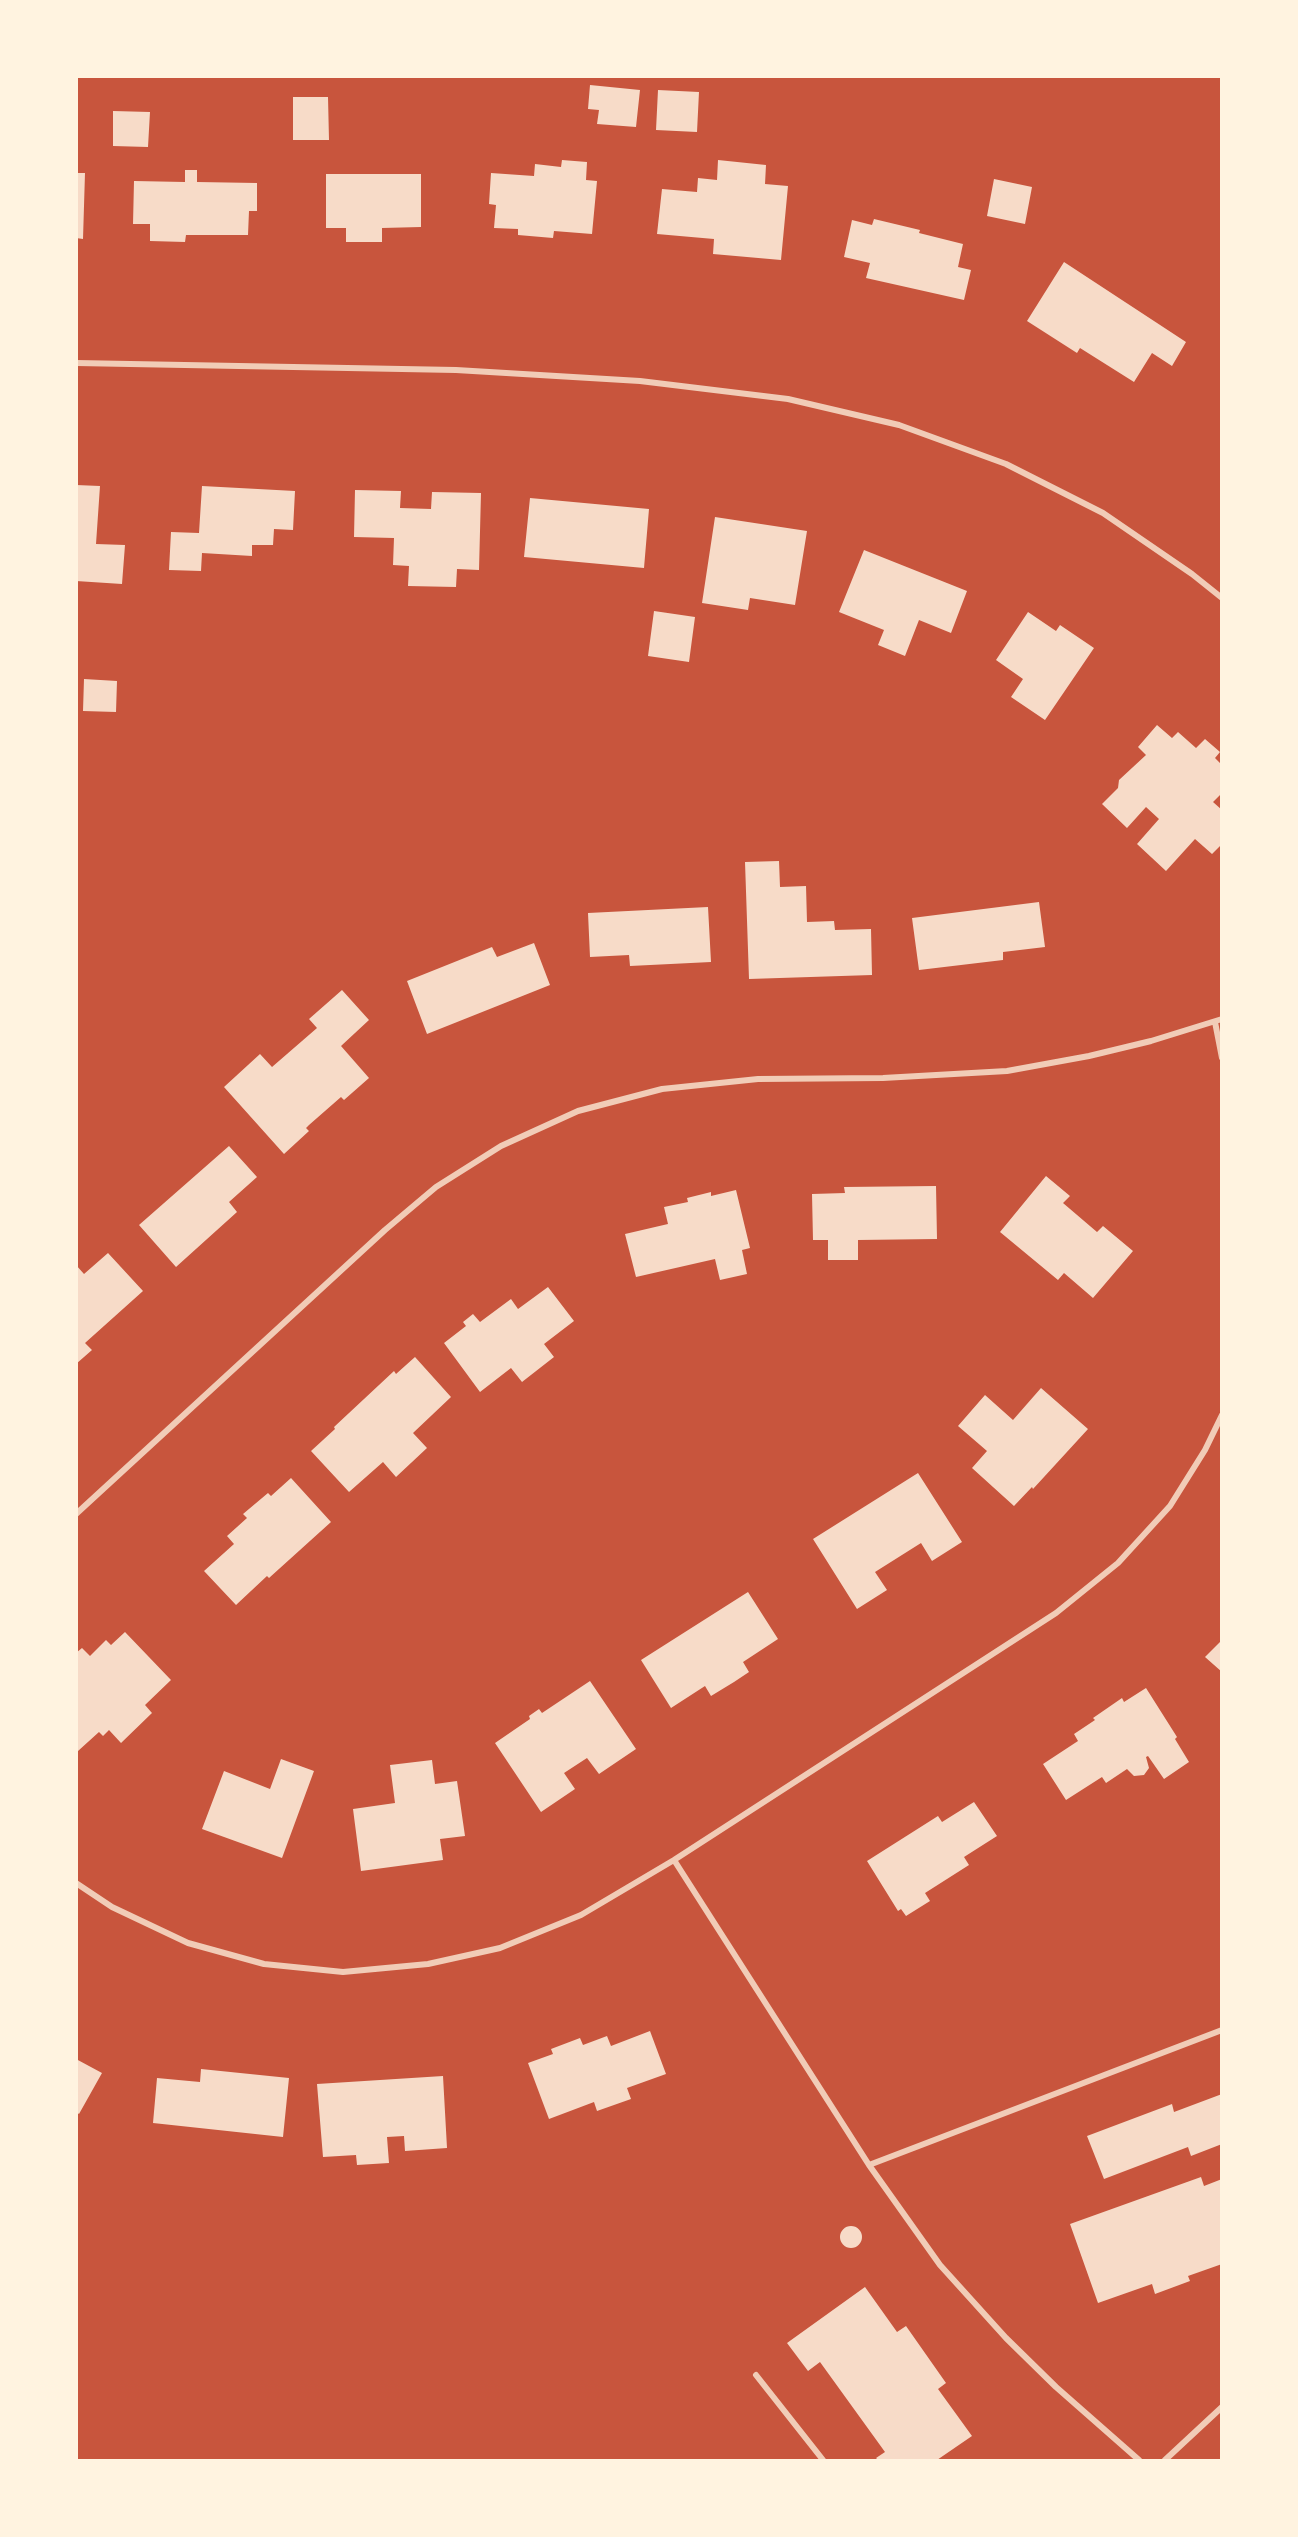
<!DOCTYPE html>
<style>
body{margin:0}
#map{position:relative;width:1298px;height:2537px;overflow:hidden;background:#c8553d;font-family:"IBM Plex Sans",sans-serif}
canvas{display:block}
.frame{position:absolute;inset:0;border:78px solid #fff3e0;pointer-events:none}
</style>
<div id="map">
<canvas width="1298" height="2537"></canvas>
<div class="frame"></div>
</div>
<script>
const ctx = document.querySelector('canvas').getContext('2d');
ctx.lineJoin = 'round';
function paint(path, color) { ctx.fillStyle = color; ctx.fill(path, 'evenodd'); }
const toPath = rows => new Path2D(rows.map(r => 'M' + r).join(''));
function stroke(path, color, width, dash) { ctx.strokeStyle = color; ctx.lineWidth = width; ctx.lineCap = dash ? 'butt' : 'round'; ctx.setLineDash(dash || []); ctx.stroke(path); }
paint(toPath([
 [590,85,640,90,636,127,597,124,599,110,588,109],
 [658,90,699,92,697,132,656,130],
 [293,97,328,97,329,140,293,140],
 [113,111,150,112,148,147,113,146],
 [562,160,587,162,586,180,597,181,592,234,554,231,553,238,518,235,518,229,494,228,496,205,489,204,491,173,534,176,535,164,561,167],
 [718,160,766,165,765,184,788,186,781,260,713,254,714,239,657,234,662,189,697,192,698,178,717,180],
 [185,170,197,170,197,182,257,183,257,211,249,211,248,235,186,235,185,242,150,241,150,224,133,224,134,181,185,182],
 [76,173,85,173,83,239,76,238],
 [326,174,421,174,421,227,382,228,382,242,346,242,346,228,326,228],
 [994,179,1032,187,1025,224,987,216],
 [874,219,920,230,919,233,963,244,958,267,971,270,964,300,866,278,870,263,844,257,852,220,872,225],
 [1064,262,1186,342,1172,366,1152,353,1134,382,1080,348,1077,353,1027,321],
 [76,485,100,486,96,544,125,545,122,584,76,581],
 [202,486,295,491,293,530,274,529,273,545,252,545,252,556,202,553,201,571,169,570,171,532,199,533],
 [355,490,401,491,400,508,431,509,432,492,481,493,479,570,457,569,456,587,408,586,409,566,393,565,394,538,354,537],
 [530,498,649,509,644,568,524,557],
 [715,517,807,531,795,605,750,598,748,610,702,603],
 [864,550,967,591,951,633,919,620,905,656,878,645,884,630,839,612],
 [654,611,695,617,689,662,648,656],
 [1028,612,1056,631,1060,625,1094,648,1045,720,1011,697,1023,679,996,660],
 [84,679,117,681,116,712,83,711],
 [1157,725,1172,738,1178,732,1196,748,1205,739,1220,752,1215,758,1222,765,1222,793,1213,802,1222,810,1222,844,1212,854,1195,839,1166,871,1137,844,1159,819,1146,807,1127,828,1102,804,1118,788,1119,780,1146,755,1138,747],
 [779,861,780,887,806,886,807,922,834,921,835,930,871,929,872,975,749,979,745,862],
 [1039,902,1045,947,1003,952,1003,960,919,970,912,918],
 [708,907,711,962,630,966,629,955,590,957,588,913],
 [534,943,550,985,427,1034,407,981,492,947,497,957],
 [342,990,369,1020,341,1046,369,1078,344,1100,341,1097,309,1125,306,1128,309,1131,284,1154,224,1087,260,1054,272,1067,317,1028,309,1019],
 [229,1146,257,1177,229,1202,237,1212,176,1267,139,1225],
 [1046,1176,1070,1196,1063,1203,1097,1232,1103,1226,1133,1251,1093,1298,1064,1273,1058,1280,1000,1232],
 [936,1186,937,1239,858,1240,858,1260,828,1260,828,1240,813,1240,812,1194,845,1193,844,1187],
 [736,1190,750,1248,742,1250,747,1274,720,1280,715,1259,636,1277,625,1234,668,1224,664,1207,688,1202,687,1198,711,1192,711,1196],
 [108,1253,143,1291,85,1343,92,1350,76,1364,76,1265,84,1274],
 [548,1287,574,1321,544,1344,554,1357,522,1382,511,1368,480,1392,444,1343,466,1326,463,1322,473,1314,480,1322,511,1299,518,1309],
 [415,1357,451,1397,413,1433,427,1448,396,1477,383,1462,349,1492,311,1451,335,1429,334,1427,394,1371,396,1374],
 [1041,1388,1088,1429,1033,1489,1032,1487,1014,1506,972,1468,987,1451,958,1426,985,1395,1013,1420],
 [918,1473,962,1542,932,1561,921,1543,875,1572,887,1590,857,1609,813,1539],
 [291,1478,331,1522,269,1578,267,1576,236,1605,204,1571,234,1544,227,1536,247,1518,243,1514,268,1493,271,1496],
 [748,1592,778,1639,743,1662,749,1672,734,1682,711,1696,705,1686,671,1708,641,1660],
 [125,1632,171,1680,145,1705,152,1713,121,1743,109,1730,103,1736,99,1732,78,1751,76,1653,82,1648,90,1656,106,1640,111,1645],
 [1222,1640,1222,1672,1205,1657],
 [590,1681,636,1749,599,1774,587,1758,564,1773,575,1789,541,1812,495,1743,530,1719,529,1716,539,1709,542,1713],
 [1146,1688,1177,1737,1175,1739,1189,1762,1164,1779,1148,1756,1146,1757,1149,1768,1144,1775,1134,1776,1127,1769,1106,1783,1102,1777,1066,1800,1043,1764,1078,1741,1074,1734,1095,1720,1093,1718,1122,1698,1124,1702],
 [281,1759,314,1771,282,1858,202,1829,224,1771,270,1789],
 [432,1760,435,1784,457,1781,465,1836,440,1839,443,1860,361,1871,353,1809,395,1803,390,1765],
 [974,1802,997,1836,964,1857,969,1865,925,1893,930,1901,906,1916,901,1909,898,1911,867,1861,938,1816,942,1822],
 [650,2031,666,2074,627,2088,631,2099,597,2111,594,2102,549,2119,528,2063,553,2054,551,2049,580,2038,583,2045,607,2036,611,2046],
 [76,2059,102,2073,79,2114,76,2112],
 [201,2069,289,2078,283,2137,153,2123,157,2078,200,2082],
 [443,2076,447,2148,405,2151,404,2136,387,2137,389,2163,357,2165,356,2155,323,2157,317,2084],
 [1222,2094,1222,2144,1191,2156,1188,2147,1104,2179,1087,2136,1172,2104,1174,2112],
 [1201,2177,1204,2186,1222,2179,1222,2264,1188,2276,1190,2281,1155,2294,1152,2284,1098,2303,1070,2224],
 '840 2237a11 11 0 1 1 22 0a11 11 0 1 1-22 0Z',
 [865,2287,897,2332,906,2326,946,2383,938,2389,972,2436,937,2460,878,2460,876,2458,885,2452,820,2362,808,2371,787,2343]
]), '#f7dbc8');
stroke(toPath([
 [76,363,456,370,640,381,788,399,899,425,1006,464,1103,513,1192,574,1222,598],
 [1215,1022,1222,1058],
 [76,1514,385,1230,436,1187,501,1146,578,1111,662,1089,758,1079,883,1078,1007,1071,1089,1056,1151,1041,1222,1019],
 [674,1860,869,2165,940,2265,1006,2338,1056,2387,1139,2460],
 [76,1883,112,1907,188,1943,264,1964,343,1972,428,1964,500,1948,581,1915,674,1860,1056,1613,1118,1563,1170,1506,1205,1450,1222,1415],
 [869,2165,1222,2030],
 [756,2375,823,2460],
 [1165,2460,1222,2407]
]), '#f1ccb7', 6);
</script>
